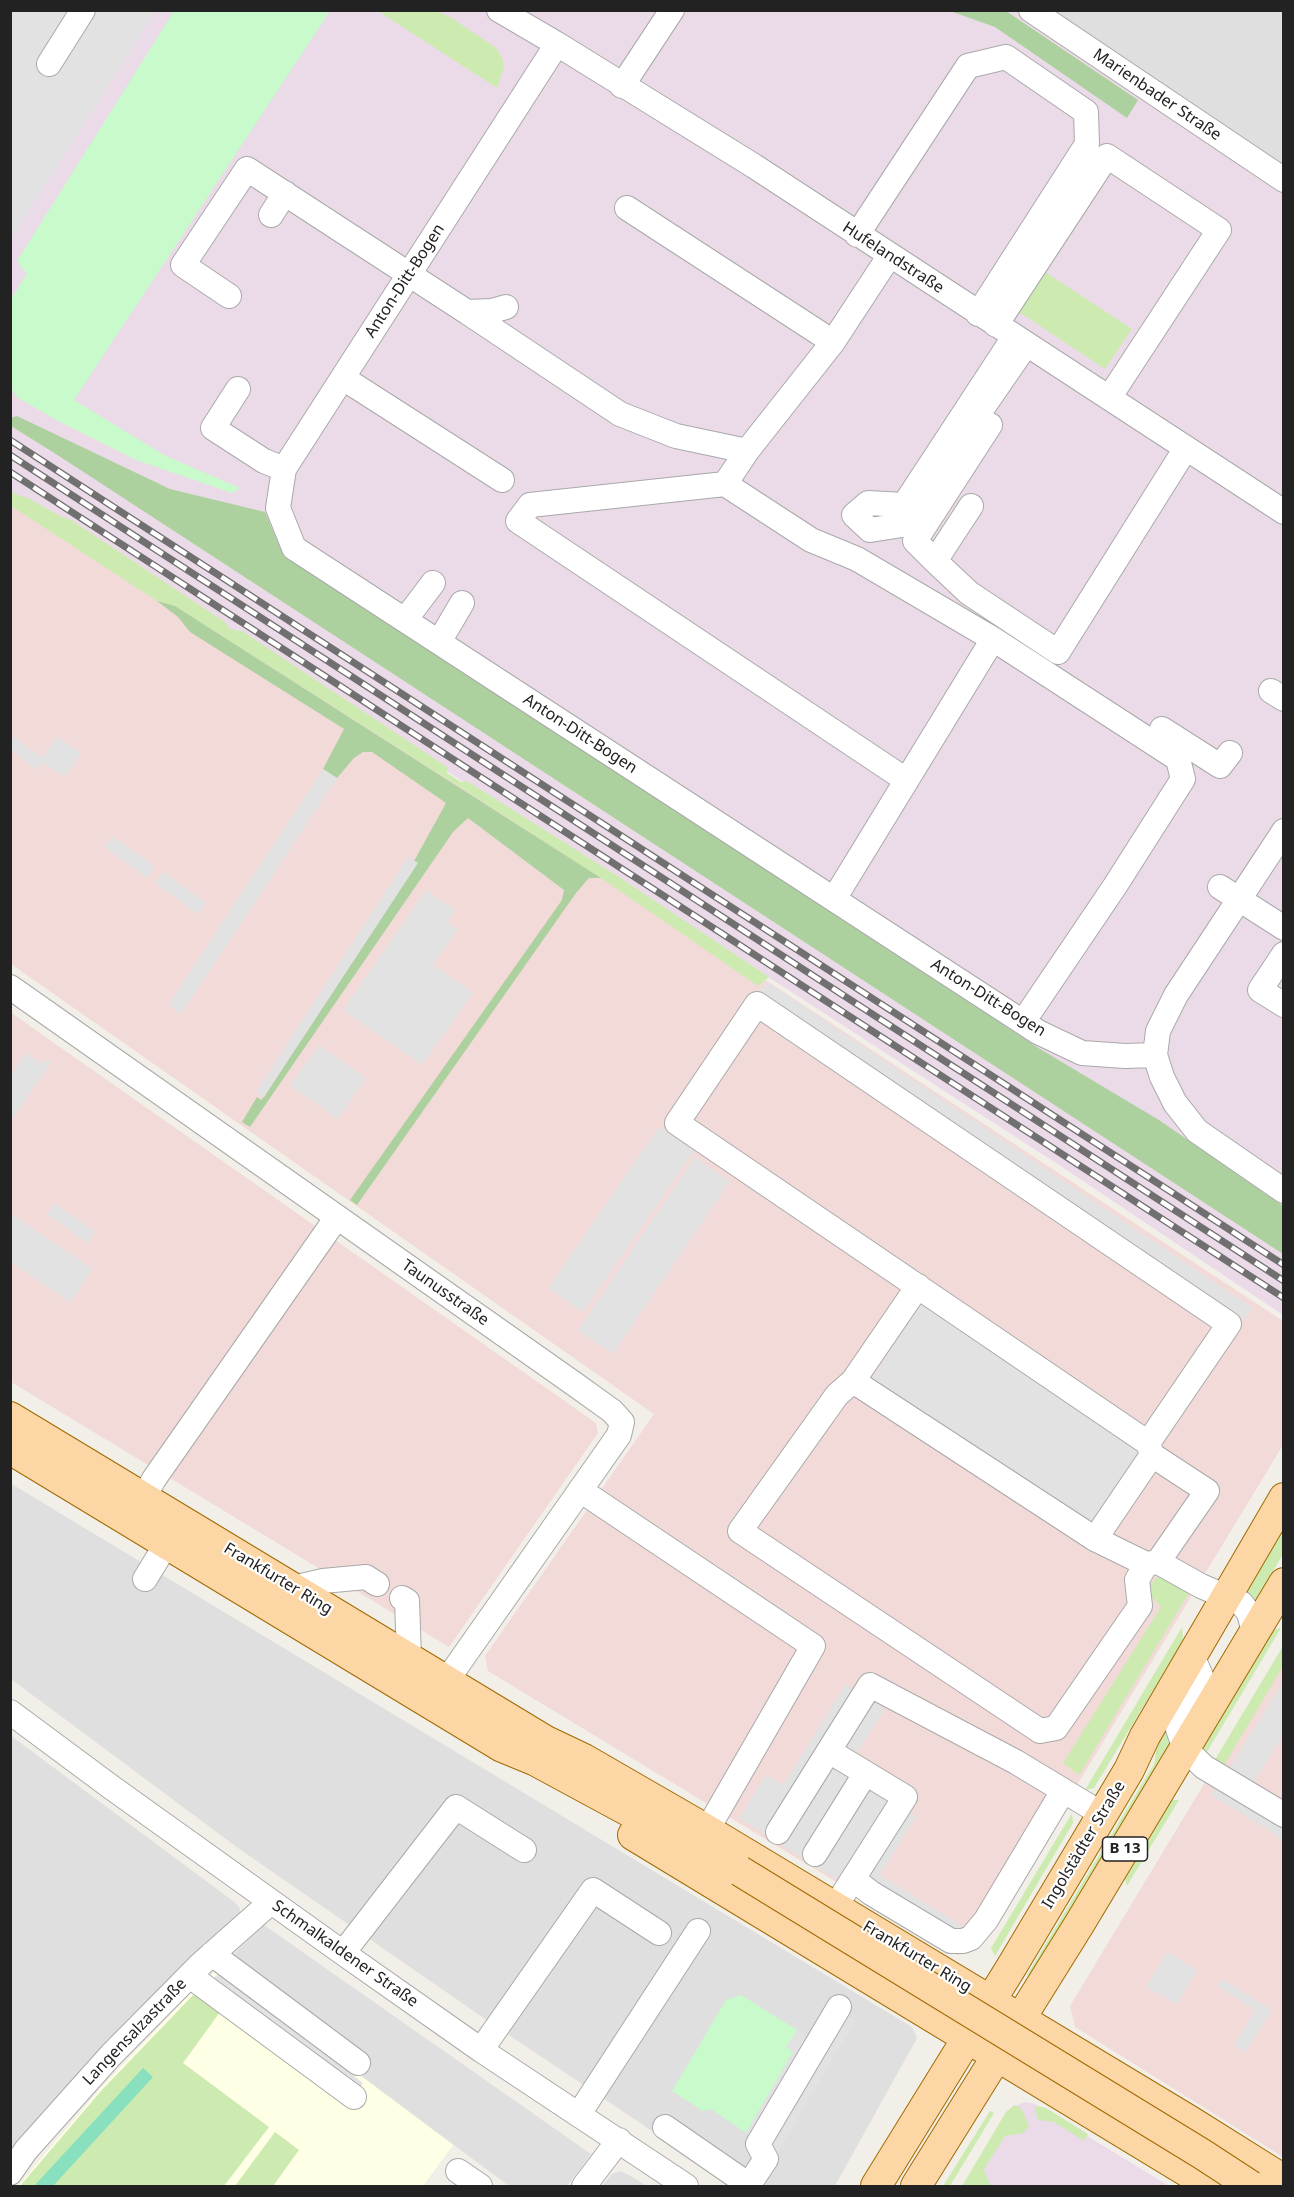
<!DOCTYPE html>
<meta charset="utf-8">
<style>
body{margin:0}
#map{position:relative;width:1294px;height:2197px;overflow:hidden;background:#f2efe9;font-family:"Noto Sans",sans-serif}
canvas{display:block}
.frame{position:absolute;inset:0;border:12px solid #222;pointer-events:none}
</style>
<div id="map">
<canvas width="1294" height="2197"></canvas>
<div class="frame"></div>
</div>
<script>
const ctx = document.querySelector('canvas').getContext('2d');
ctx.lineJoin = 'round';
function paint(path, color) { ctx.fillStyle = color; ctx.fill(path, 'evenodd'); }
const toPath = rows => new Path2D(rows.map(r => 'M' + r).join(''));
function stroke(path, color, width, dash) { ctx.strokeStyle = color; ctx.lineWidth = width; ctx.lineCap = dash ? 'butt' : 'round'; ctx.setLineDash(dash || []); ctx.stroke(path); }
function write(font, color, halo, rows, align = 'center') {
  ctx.font = font + ' "Noto Sans",sans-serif'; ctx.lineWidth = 4.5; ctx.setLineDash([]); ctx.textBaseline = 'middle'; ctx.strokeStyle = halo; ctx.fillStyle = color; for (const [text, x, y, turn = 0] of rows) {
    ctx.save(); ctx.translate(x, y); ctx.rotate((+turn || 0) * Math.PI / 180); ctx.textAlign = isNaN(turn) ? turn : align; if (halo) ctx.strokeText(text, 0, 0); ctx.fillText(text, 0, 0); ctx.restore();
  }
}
paint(toPath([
 [1012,11,1283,11,1283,190],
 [10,1483,912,2027,917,2038,835,2186,734,2186,488,2021,238,1848,11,1679],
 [10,1735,237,1904,240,1909,240,1916,10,2157],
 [264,1925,591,2154,567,2186,509,2186,218,1969],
 [620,2171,629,2175,647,2186,602,2186,612,2174]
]), '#e0dfdf');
paint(toPath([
 [10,499,764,979,1283,1321,1283,1445,980,1945,969,1953,957,1955,488,1671,485,1656,654,1414,11,964],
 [10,1012,596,1423,598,1433,449,1647,11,1382],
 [1283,1653,1283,2157,1075,2027,1070,2006]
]), '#f2dad9');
paint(toPath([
 [10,11,1012,11,1283,190,1283,1315,1062,1167,584,858,11,496],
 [1025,2102,1035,2104,1169,2186,963,2186,1015,2106]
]), '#ebdbe8');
paint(toPath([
 [218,1969,453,2145,423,2186,18,2186,100,2089,195,1989]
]), '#ffffe5');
paint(toPath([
 [378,11,435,11,450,17,496,48,502,57,504,67,497,88],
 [1042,270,1132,329,1105,369,1016,310],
 [10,491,20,496,28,498,60,516,71,520,225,622,230,629,242,631,447,767,447,773,461,782,467,781,619,877,769,977,758,986,601,878,460,787,175,606,157,601,11,506],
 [1283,1529,1283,1554,1250,1611,1251,1597,1247,1591],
 [1161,1577,1189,1593,1079,1775,1063,1763,1161,1607,1146,1591,1156,1578],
 [1182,1627,1183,1639,1180,1646,1094,1788,1085,1790],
 [1281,1628,1205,1755,1202,1745,1272,1630],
 [1283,1646,1283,1666,1223,1767,1213,1763],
 [1166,1728,1174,1739,1032,1978,1027,1975,1154,1764,1157,1746],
 [1171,1800,1179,1800,1127,1886,1124,1876],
 [1072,1813,1073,1823,995,1956,991,1948],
 [197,1991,220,2012,183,2063,269,2127,224,2186,20,2186,101,2091],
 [1014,2105,1021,2108,1029,2126,1023,2133,1005,2136,984,2169,990,2186,962,2186,1006,2112],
 [1036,2106,1046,2108,1088,2134,1084,2141,1054,2122,1038,2120,1035,2108],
 [990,2111,994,2113,950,2186,943,2186],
 [275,2132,299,2150,273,2186,235,2186]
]), '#cdebb0');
paint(toPath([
 [950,11,1006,11,1138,100,1127,118,995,27],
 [17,416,170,489,265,512,279,545,299,565,1040,1049,1159,1120,1283,1206,1283,1254,59,456,11,426,10,418],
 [157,601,175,606,601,878,589,878,576,893,357,1205,350,1200,562,900,564,890,468,818,453,832,250,1127,242,1122,257,1097,261,1100,264,1097,403,881,446,803,372,752,363,752,354,758,337,778,323,769,344,729,190,632,178,617]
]), '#add19e');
paint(toPath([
 [174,11,330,11,74,400,166,456,240,488,232,493,136,460,60,422,18,398,11,389,11,299,27,274,17,261],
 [741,1995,797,2030,787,2047,793,2052,746,2133,711,2109,703,2111,672,2091,726,2000]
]), '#c8facc');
paint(toPath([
 [143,2068,153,2077,53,2186,34,2186]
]), '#88e0be');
paint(toPath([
 [11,11,156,11,11,239],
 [11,736,43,757,57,737,81,753,65,777,43,763,38,770,11,751],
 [323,769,337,778,181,1014,168,1005],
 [112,836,155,867,147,878,104,847],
 [408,857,418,863,264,1097,256,1092],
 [163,872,206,903,198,914,155,883],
 [426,890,455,910,448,922,458,929,433,965,473,993,422,1065,343,1010],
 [767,982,1253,1308,1245,1319,758,994],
 [319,1045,366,1078,338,1119,290,1086],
 [26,1053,38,1061,52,1061,11,1121,11,1075],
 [659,1127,694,1151,583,1312,548,1288],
 [695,1157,730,1181,613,1354,578,1330],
 [54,1203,95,1232,88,1243,47,1215],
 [10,1213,93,1269,70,1303,11,1262],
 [921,1304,1143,1452,1093,1528,871,1380],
 [1283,1682,1283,1734,1253,1784,1229,1769],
 [846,1684,885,1709,845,1772,916,1817,880,1875,962,1926,947,1949,739,1818,766,1775,783,1785],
 [1218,1784,1283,1824,1283,1839,1211,1795],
 [1167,1952,1197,1970,1177,2004,1146,1987],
 [218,1974,363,2083,349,2103,201,1991],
 [1222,1979,1272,2010,1246,2052,1234,2045,1255,2010,1217,1986],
 [843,2014,855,2021,777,2154,764,2147],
 [797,2030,809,2037,751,2136,746,2133,793,2052,786,2047]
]), '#e2e2e2');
const minor = toPath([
 [499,10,557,44,754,166,1284,512],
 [1031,10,1284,180],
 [557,44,284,469,278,508,294,548,1038,1032,1082,1053,1125,1056,1155,1055],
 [49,64,83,10],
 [622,86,672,10],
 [627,208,833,342,890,255],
 [271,215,285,193],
 [857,235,968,66,1006,57,1086,112,1087,144,978,314],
 [229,296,183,265,247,169,467,312,492,311,506,307],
 [467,312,620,414,676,436,747,451],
 [996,325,1107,156,1219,230,1109,398],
 [1014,337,904,505,868,503,854,515,870,530,902,525,1026,345],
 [833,342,747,451,725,484,530,505,518,521,906,780],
 [343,378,502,480],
 [238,389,213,428,264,461,284,469],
 [725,484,811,540,857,559,993,639,1178,759,1183,779,1115,886,1023,1022],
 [971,506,935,561,969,593,1058,652,1186,448],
 [935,561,915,541,990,425],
 [405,620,433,583],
 [439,642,462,603],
 [1271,691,1284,699],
 [1162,729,1220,766,1230,753],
 [1284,831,1176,995,1158,1031,1155,1055,1162,1077,1175,1103,1197,1131,1284,1191],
 [1220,887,1284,928],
 [834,899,993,639],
 [1284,954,1260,990,1284,1005],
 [10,987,573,1383,612,1411,622,1422,619,1435,447,1680],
 [918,1286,853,1381,837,1395,740,1531,1040,1731,1056,1728,1140,1606,1137,1580,1146,1564],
 [853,1381,1095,1539],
 [1148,1443,1229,1324,757,1004,677,1123,1148,1443,1152,1455,1207,1491,1158,1562],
 [1152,1455,1095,1539,1146,1564,1158,1562,1201,1586,1241,1603,1249,1613,1254,1632],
 [580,1490,813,1646,707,1830],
 [144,1497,154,1479,337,1217],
 [145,1579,167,1543],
 [293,1588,323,1581,366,1577,377,1584],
 [402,1598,407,1601,409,1657],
 [1192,1655,1201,1676,1181,1711,1178,1719,1178,1729,1185,1749,1204,1767,1284,1815],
 [10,1712,111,1787,343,1953,481,2050,686,2186],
 [829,1751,905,1797,844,1893],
 [778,1832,870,1685,1016,1762,1102,1814],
 [815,1854,865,1774],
 [853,1879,871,1893,951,1941,963,1941,971,1938,986,1920,1063,1791],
 [343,1953,456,1807,524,1850],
 [212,1954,358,2063],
 [190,1976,354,2097],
 [481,2050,593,1890,659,1933],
 [579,2114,698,1931],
 [665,2127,749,2185],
 [458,2171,480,2186],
 [10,2173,26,2150,111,2055,201,1964,271,1902],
 [584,2186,619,2140],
 [748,2186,766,2159,758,2144,839,2007]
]);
const major = toPath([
 [10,1417,546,1741,584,1759,707,1830,1190,2121,1284,2180],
 [10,1449,502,1747,536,1761,732,1867],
 [633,1835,1211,2186],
 [876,2186,1012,1966,1129,1770,1145,1736,1284,1498],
 [916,2186,1080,1923,1284,1583]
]);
stroke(minor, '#a9a9a9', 26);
stroke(major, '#a06b00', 32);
stroke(minor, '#fff', 24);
stroke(major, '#fcd6a4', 30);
const rail = toPath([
 [10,440,1284,1265],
 [10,455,1284,1281],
 [10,472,1284,1298]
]);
stroke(rail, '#707070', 7);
stroke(rail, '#fff', 4.5, [14]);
const majorBridge = toPath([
 [740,1871,1202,2154,1251,2186]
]);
stroke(majorBridge, '#a06b00', 32, []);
stroke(majorBridge, '#fcd6a4', 30);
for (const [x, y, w] of [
 [1125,1849,45]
]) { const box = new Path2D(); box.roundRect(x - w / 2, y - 12, w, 24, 4.5); ctx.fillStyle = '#fff'; ctx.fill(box); stroke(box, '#222', 1.5); }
write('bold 15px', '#222', null, [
 ["B 13",1125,1849]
]);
write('16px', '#222', '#fff', [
 ["Marienbader Straße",1157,95,34],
 ["Hufelandstraße",893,258,33],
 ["Anton-Ditt-Bogen",405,281,-57],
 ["Anton-Ditt-Bogen",580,734,33],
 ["Anton-Ditt-Bogen",988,998,32],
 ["Taunusstraße",445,1293,35],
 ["Frankfurter Ring",278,1579,31],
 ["Ingolstädter Straße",1084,1845,-59],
 ["Schmalkaldener Straße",345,1954,35],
 ["Frankfurter Ring",917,1957,31],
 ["Langensalzastraße",135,2032,-46]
]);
</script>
